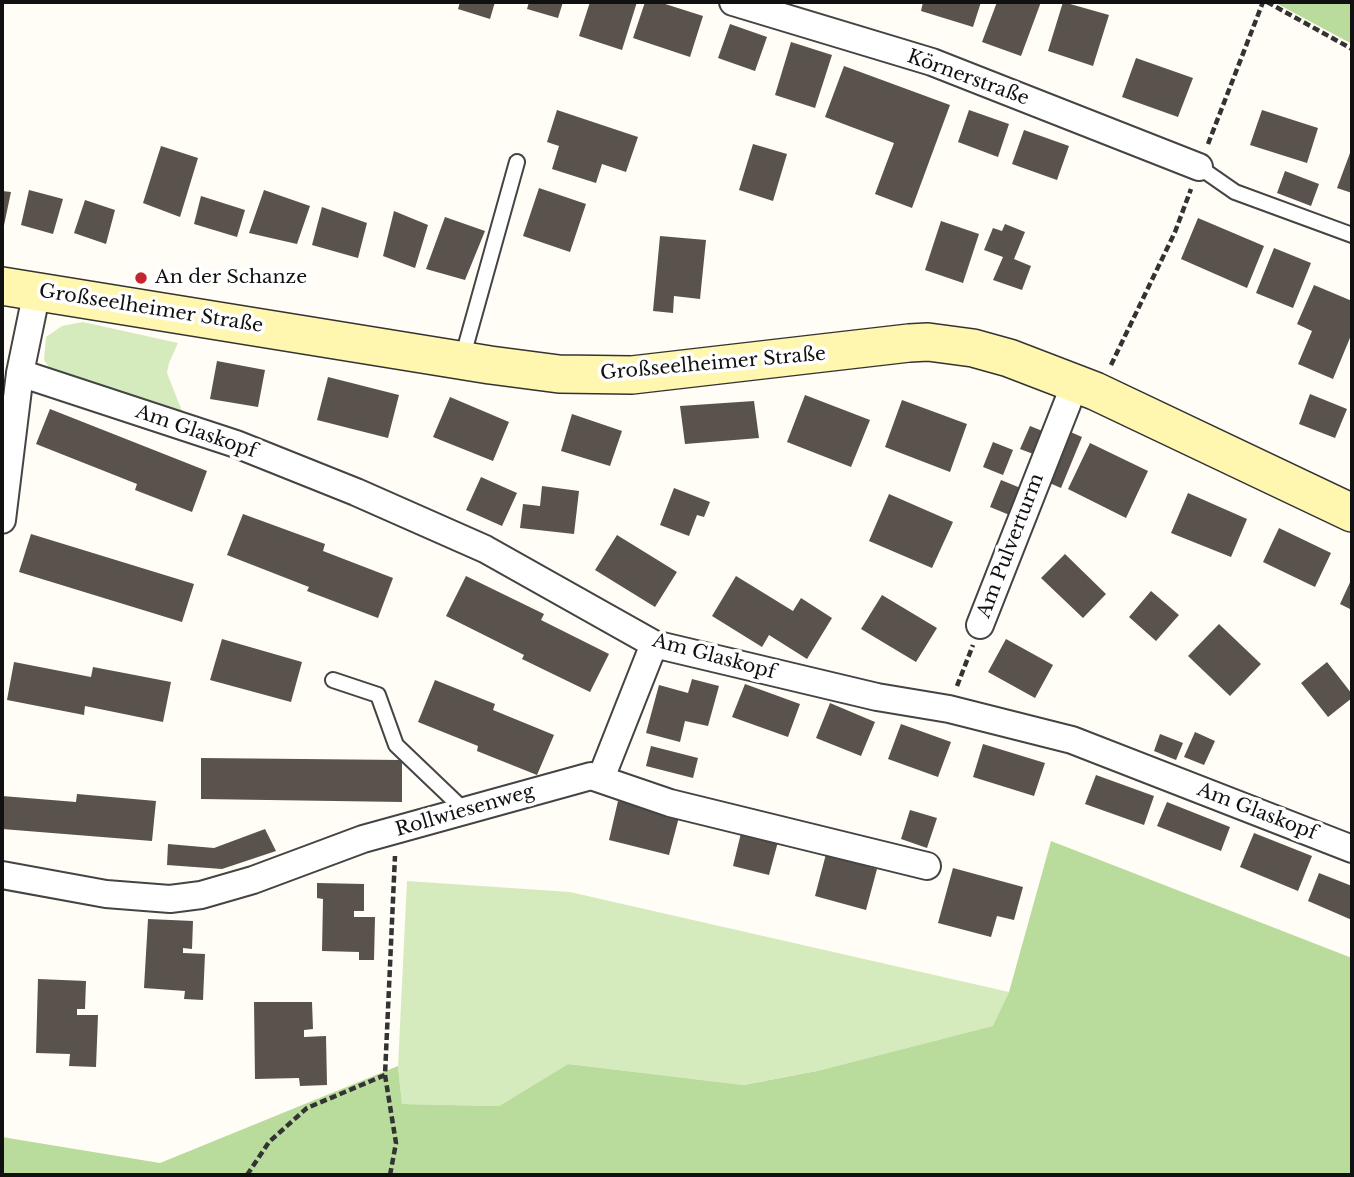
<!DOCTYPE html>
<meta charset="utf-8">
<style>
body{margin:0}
#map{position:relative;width:1354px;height:1177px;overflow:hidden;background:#fffdf5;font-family:"Libre Baskerville",serif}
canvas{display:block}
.frame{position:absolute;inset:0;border:4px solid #111;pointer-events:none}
</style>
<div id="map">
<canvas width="1354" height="1177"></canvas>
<div class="frame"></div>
</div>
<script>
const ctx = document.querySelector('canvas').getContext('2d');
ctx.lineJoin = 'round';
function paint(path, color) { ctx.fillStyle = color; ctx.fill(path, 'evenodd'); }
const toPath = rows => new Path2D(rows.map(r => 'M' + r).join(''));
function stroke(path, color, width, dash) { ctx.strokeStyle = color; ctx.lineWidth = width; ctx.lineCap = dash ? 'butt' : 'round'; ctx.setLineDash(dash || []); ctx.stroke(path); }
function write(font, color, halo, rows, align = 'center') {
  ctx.font = font + ' "Libre Baskerville",serif'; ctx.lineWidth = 7; ctx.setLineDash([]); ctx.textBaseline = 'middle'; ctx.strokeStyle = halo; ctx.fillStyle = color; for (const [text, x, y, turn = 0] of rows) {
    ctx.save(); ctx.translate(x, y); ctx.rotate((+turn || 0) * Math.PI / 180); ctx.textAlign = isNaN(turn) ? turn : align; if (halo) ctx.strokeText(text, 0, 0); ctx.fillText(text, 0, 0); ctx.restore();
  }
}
paint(toPath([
 [83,322,178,343,169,363,167,373,184,416,51,370,44,360,46,337,62,326],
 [407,881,570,892,1009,992,994,1026,817,1071,742,1085,568,1064,499,1106,402,1104,398,1066]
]), '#d5ebbd');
paint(toPath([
 [1274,2,1352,2,1352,44],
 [1051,841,1352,958,1352,1175,2,1175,2,1137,160,1163,398,1066,402,1104,499,1106,568,1064,743,1085,817,1071,993,1026,1009,992]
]), '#b9dc9c');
paint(toPath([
 [460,2,495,2,490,19,458,9],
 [529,2,563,2,558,18,527,9],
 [590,2,637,2,622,50,579,36],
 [645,2,659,2,703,16,690,57,633,38],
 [923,2,981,2,973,27,921,11],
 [997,2,1041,2,1021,56,982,42],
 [1063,2,1109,15,1093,66,1048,51],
 [730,24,767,37,755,71,718,58],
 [791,42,832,55,815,108,775,95],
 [1136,58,1193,78,1178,117,1122,97],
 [844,66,950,105,912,208,875,194,894,143,825,117],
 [557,110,638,137,626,172,602,164,596,183,552,169,559,146,547,142],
 [969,110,1009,124,998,157,958,142],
 [1262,110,1318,128,1307,163,1250,145],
 [1024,130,1069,146,1057,180,1012,164],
 [753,144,787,154,773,201,739,190],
 [161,146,198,158,180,217,143,203],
 [1350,153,1352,154,1352,193,1337,188],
 [1285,171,1319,184,1311,206,1277,193],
 [539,188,586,204,570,252,523,236],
 [29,190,63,199,53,234,21,225],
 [264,190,310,206,297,244,249,233],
 [2,191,11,192,3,230,2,230],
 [201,196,245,210,237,237,194,224],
 [85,200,115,210,106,244,74,233],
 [322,207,367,223,358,258,312,245],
 [394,211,428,225,415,268,383,256],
 [445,217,485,231,465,280,426,269],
 [1198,218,1264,246,1247,288,1181,259],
 [941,221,979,234,963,283,925,270],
 [1005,224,1025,232,1014,259,1031,266,1022,290,993,280,1003,257,984,250,993,228,1002,231],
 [660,236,706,240,700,299,674,296,673,313,653,311],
 [1274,248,1311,263,1293,308,1256,293],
 [1314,285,1352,301,1352,333,1333,379,1298,364,1312,331,1297,324],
 [217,361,265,370,258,407,210,399],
 [328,377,399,395,388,438,317,420],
 [1310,394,1347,409,1335,438,1299,424],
 [805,395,870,420,851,467,787,442],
 [450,397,509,422,493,461,433,437],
 [902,400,967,424,950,472,885,447],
 [754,401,759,438,685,444,680,406],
 [50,409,207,471,192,512,135,490,137,484,36,444],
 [572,414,622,431,610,466,561,451],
 [1030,426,1045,432,1036,455,1020,449],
 [1066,430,1082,437,1061,488,1045,481],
 [993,442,1013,450,1003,475,983,467],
 [1090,443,1148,471,1126,518,1068,489],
 [481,477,517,493,502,526,466,510],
 [1001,480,1023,489,1012,516,990,507],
 [542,486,579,491,574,534,520,528,523,504,540,506],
 [674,488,710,502,704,517,697,515,689,536,660,525],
 [1188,493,1247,519,1231,557,1171,533],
 [889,494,953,522,932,568,869,541],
 [243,514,325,544,323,551,393,578,378,618,307,591,309,587,227,555],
 [1279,528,1331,553,1315,587,1263,562],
 [31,534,194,584,182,622,19,572],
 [617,535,677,572,655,607,595,570],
 [1065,554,1106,594,1083,618,1041,578],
 [466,576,544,614,541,620,609,654,590,692,522,659,524,655,446,616],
 [736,576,793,611,801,598,832,618,807,659,769,635,762,647,712,616],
 [1352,578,1352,610,1340,604],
 [1151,591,1179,615,1156,641,1129,617],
 [882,595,937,628,916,662,861,629],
 [1219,624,1261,664,1230,696,1188,656],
 [222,639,302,662,291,702,210,680],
 [1006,639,1053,665,1035,698,988,672],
 [14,662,91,677,93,667,171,682,163,722,85,706,84,715,7,700],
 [1327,662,1352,694,1352,698,1328,717,1301,683],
 [692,679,719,686,708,726,685,721,680,742,646,733,659,685,688,693],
 [435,680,495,704,493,710,554,735,537,775,477,751,478,746,418,722],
 [745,684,800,704,788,737,732,717],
 [830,703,875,722,861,756,816,738],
 [901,724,951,742,938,777,888,759],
 [1195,732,1215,741,1204,765,1184,757],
 [1160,734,1183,743,1176,760,1154,751],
 [983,744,1045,763,1034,796,973,777],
 [651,746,698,758,693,778,646,766],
 [201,758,402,760,402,802,201,799],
 [1096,775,1154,796,1144,825,1085,804],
 [77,794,156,801,152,841,2,829,2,796,76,802],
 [618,801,679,817,669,855,609,840],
 [1167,802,1230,827,1221,851,1157,826],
 [910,810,937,818,927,848,901,839],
 [265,829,276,851,222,869,167,865,168,844,214,848],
 [742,829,779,838,769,875,733,866],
 [1254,833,1312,856,1298,891,1240,867],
 [826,854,877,869,866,910,815,896],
 [953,868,1023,887,1014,920,997,916,991,937,938,923],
 [1319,873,1352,886,1352,920,1308,901],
 [317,883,364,884,364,911,354,911,354,917,375,917,374,960,359,960,359,952,322,951,323,899,317,898],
 [148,919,193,921,192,949,183,948,183,953,205,954,203,1000,184,999,185,991,144,988],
 [38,979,86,981,85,1009,77,1009,77,1015,98,1015,96,1067,69,1066,70,1054,36,1053],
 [254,1002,312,1002,313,1029,304,1030,304,1037,326,1036,327,1085,300,1086,299,1078,255,1079]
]), '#5a524d');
const service = toPath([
 [1199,167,1235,192,1352,235],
 [462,359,517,162],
 [333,680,378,695,396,745,464,810]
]);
const minor = toPath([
 [733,2,932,62,1199,167],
 [20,373,236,444,356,492,485,549,654,644,877,697,949,709,1072,740,1352,849],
 [2,520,20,373,37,291],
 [980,625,1075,384],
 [601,778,654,644],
 [2,875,106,894,170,899,201,895,253,880,363,839,591,776,670,803,927,866]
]);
const secondary = toPath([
 [2,286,490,365,559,374,632,375,909,343,928,342,973,348,1009,358,1095,391,1352,513]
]);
stroke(service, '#444', 18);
stroke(minor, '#444', 30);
stroke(secondary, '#333', 40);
stroke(toPath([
 [1267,2,1352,49],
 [1208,144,1263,2],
 [1111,365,1175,232,1191,189],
 [957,686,973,645],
 [247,1175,269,1142,307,1108,385,1075],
 [390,1175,396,1143,385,1075,395,856]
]), '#333', 4.5, [7, 3.5]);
stroke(service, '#fff', 14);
stroke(minor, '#fff', 26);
stroke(secondary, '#fff6b0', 37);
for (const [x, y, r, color] of [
 [141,278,7,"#c4262e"]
]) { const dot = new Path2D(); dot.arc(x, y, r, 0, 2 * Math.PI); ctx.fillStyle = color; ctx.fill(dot); stroke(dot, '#fff', 2.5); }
write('19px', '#111', '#fff', [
 ["Körnerstraße",968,78,20],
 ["Großseelheimer Straße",151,309,9],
 ["Großseelheimer Straße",713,364,-5],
 ["Am Glaskopf",196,432,19],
 ["Am Pulverturm",1011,546,-69],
 ["Am Glaskopf",714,657,15],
 ["Rollwiesenweg",465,811,-16],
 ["Am Glaskopf",1257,812,21]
]);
write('19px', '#111', '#fff', [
 ["An der Schanze",155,278]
], 'left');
</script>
